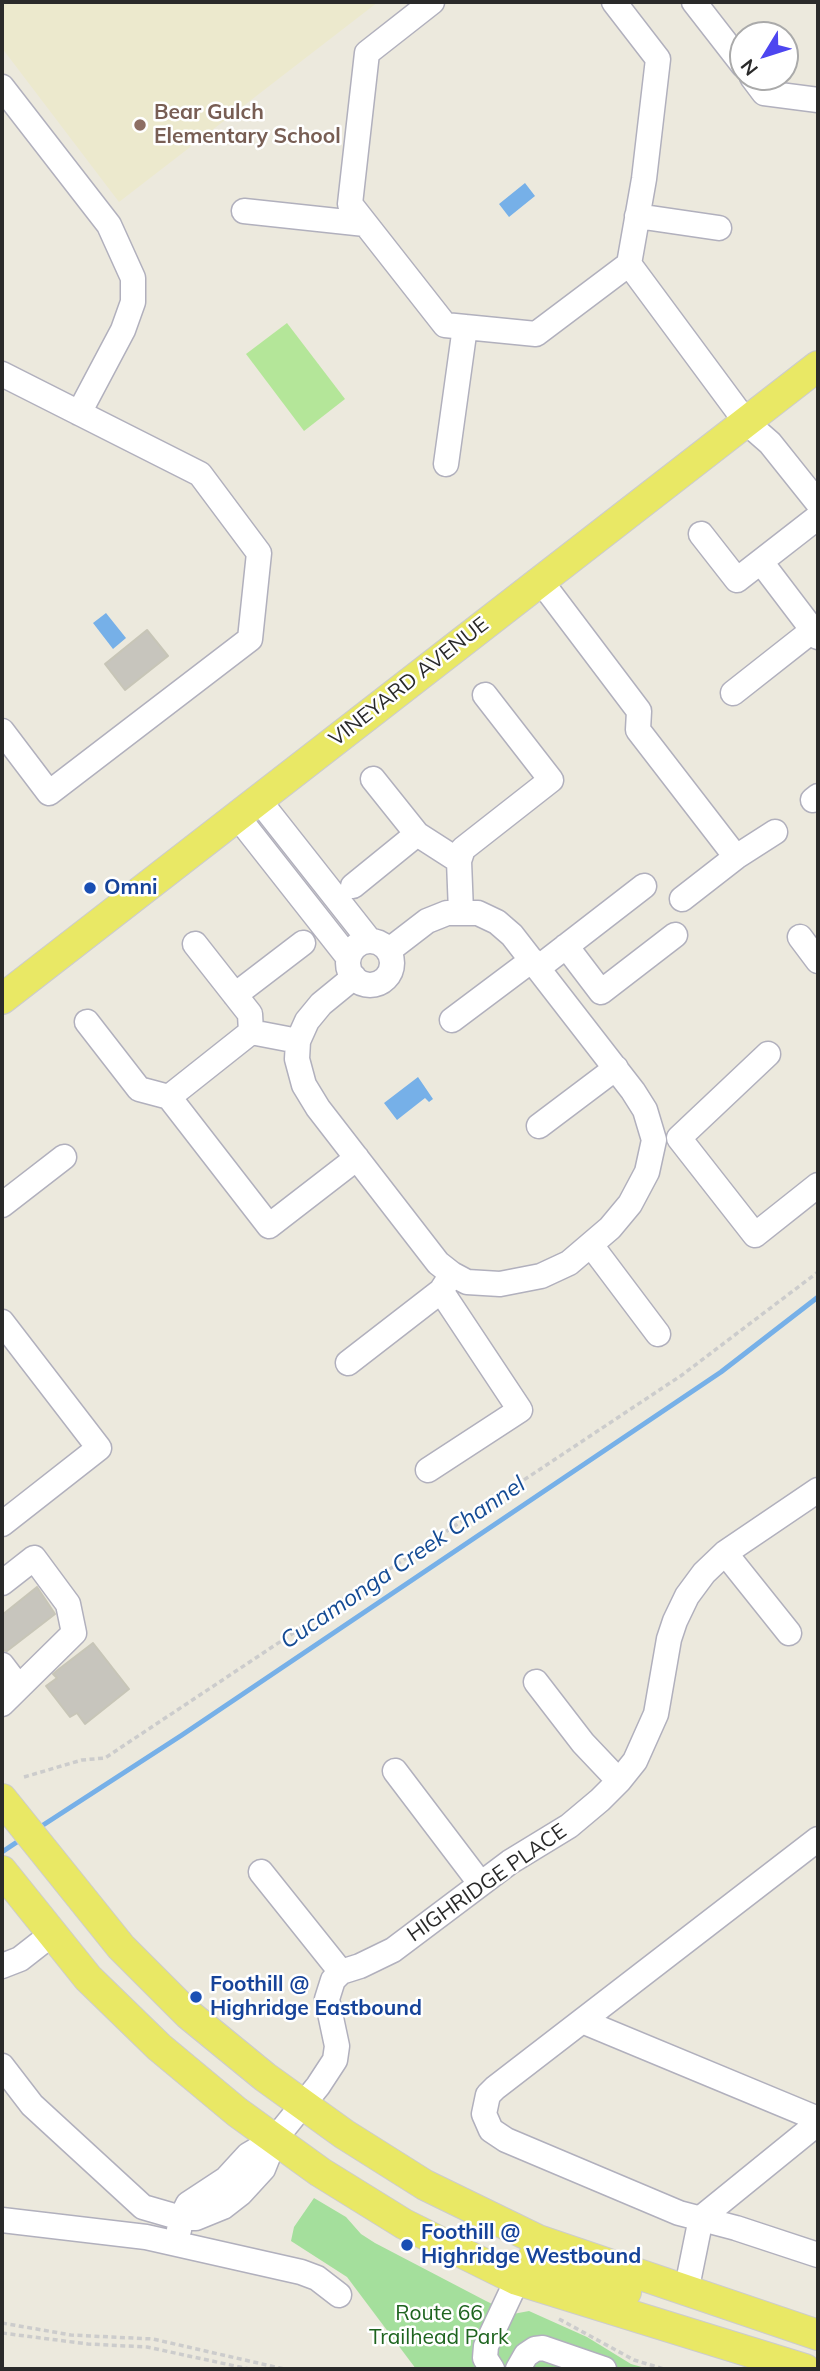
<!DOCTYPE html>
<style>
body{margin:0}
#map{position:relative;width:820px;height:2371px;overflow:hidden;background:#ece9dd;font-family:Mulish,sans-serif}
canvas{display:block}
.frame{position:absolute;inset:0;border:4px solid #2a2a2a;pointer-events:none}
.north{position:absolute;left:729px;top:21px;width:70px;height:70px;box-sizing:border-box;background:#fff;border:2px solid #aaa;border-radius:50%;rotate:232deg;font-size:19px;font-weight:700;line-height:28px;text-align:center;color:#2a2a2a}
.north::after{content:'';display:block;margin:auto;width:24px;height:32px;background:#4d46f0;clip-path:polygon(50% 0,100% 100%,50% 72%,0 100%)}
</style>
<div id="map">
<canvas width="820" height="2371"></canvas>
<div class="frame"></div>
<div class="north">N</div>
</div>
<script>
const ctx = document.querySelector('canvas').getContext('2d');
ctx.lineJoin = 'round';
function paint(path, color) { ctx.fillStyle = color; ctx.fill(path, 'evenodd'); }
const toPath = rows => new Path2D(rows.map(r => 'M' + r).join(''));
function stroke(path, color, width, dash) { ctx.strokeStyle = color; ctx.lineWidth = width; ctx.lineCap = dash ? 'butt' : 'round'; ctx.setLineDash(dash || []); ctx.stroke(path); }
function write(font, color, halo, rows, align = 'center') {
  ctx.font = font + ' Mulish,sans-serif'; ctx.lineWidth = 5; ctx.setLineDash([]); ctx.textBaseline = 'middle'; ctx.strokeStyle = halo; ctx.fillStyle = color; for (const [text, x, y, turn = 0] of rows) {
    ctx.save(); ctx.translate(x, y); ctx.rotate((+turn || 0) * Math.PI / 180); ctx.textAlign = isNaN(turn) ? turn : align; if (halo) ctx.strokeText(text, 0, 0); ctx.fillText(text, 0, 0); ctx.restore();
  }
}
paint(toPath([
 [2,2,378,2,119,202,2,48]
]), '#ece9cd');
paint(toPath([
 [314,2198,346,2217,361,2234,375,2243,486,2301,513,2314,529,2311,587,2337,631,2364,649,2369,416,2369,347,2277,291,2241,294,2227]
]), '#a4df9c');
paint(toPath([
 [287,323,345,399,304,431,246,354]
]), '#b4e699');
paint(toPath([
 [525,183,535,196,509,217,499,204],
 [106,613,126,638,113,649,93,623],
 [418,1077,433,1099,429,1102,425,1098,397,1120,384,1103]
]), '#76b0e8');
stroke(toPath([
 [37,1829,182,1735,721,1372,818,1297],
 [2,1852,23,1838]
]), '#76b0e8', 5);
const building = toPath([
 [147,630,168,656,125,690,105,664,147,630],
 [37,1587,55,1614,7,1651,2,1650,2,1615,37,1587],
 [93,1643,129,1689,85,1724,77,1713,70,1717,46,1686,57,1678,53,1674,59,1669,93,1643]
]);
paint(building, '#c7c5bd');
stroke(building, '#c7c5b7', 2);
const minor = toPath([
 [432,2,367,53,350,204,445,325,536,334,629,264,644,179,658,59,614,2],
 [694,2,743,65],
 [752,77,764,93,818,100],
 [2,87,109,225,133,278,133,302,123,330,79,413],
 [244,211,365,224],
 [637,216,719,228],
 [629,264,746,422,770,443,818,503],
 [2,374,200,474,259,553,250,639,49,793,2,731],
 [446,464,465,327],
 [701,534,737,580,818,517],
 [761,562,818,637],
 [540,580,639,711,638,730,736,857],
 [733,693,813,630],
 [373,779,417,834,459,861,461,912],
 [258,799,370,941],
 [813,800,818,796],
 [237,816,348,957],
 [459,861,463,849,551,780,485,695],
 [353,886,417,834],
 [682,899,736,857,775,832],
 [800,937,818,961],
 '348 963a22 22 0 1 1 44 0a22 22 0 1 1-44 0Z',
 [195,944,250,1014,251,1032],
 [566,946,601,992,675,935],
 [538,968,644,886],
 [354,977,321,1004,307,1021,298,1041,297,1059,304,1085,318,1108,438,1263,452,1274,467,1282,500,1284,541,1276,569,1263,610,1228,630,1204,647,1172,654,1140,645,1110,633,1091,512,935,497,922,478,913,447,913,427,921,388,951],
 [235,995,303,943],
 [452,1020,532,960],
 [87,1022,139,1089,169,1097,251,1032,298,1041],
 [768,1054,679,1138,755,1235,818,1185],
 [169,1097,269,1226,357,1158],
 [539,1126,616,1068],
 [2,1205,64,1157],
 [591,1245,658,1334],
 [2,1322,99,1448,2,1524],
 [348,1363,441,1291],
 [428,1470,520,1410,441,1291,452,1274],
 [725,1553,789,1633],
 [2,1583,34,1558,68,1604,74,1633,2,1704],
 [2,1665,18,1686],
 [536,1682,583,1743,619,1781],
 [395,1771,480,1883],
 [818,1839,495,2088,488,2095,484,2114,491,2130,506,2140,679,2213,736,2228,818,2255],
 [261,1872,341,1972],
 [2,1966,20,1959,52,1934],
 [582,2021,818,2119],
 [2,2066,32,2105,143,2207,181,2218,196,2218,223,2207,241,2193,263,2169,275,2139,318,2086,335,2060,337,2046,327,1999,333,1980,341,1972,360,1966,393,1950,510,1862,569,1826,600,1800,619,1781,635,1761,656,1714,669,1639,675,1621,687,1596,704,1573,725,1553,818,1490],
 [2,2220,146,2237,301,2272,317,2278,339,2295],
 [179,2230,181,2218,188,2204,226,2179,248,2155,275,2139],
 [686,2292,701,2218,818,2123],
 [492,2369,485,2358,486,2346,517,2280],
 [518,2369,526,2355,535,2349,543,2348,604,2369]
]);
const major = toPath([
 [2,999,818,366],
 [2,1799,121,1947,188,2014,265,2077,344,2134,425,2185,538,2240,818,2335],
 [2,1871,88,1978,159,2047,237,2112,320,2172,404,2224,517,2280,805,2369],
 [517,2280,532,2259,626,2292]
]);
stroke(minor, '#b1b0bd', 27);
stroke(major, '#ccc', 32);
stroke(toPath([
 [24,1777,82,1760,105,1758,682,1375,818,1272],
 [559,2319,634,2360,664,2369],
 [2,2323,71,2335,153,2339,284,2369],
 [2,2333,88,2344,147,2347,249,2369]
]), '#ccc', 3.5, [5, 3.5]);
stroke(minor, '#fff', 24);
stroke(major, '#e9e865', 30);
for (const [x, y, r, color] of [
 [140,125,7,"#8d6e63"],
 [90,888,7,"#1a4fb4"],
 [196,1997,7,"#1a4fb4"],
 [407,2245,7,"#1a4fb4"]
]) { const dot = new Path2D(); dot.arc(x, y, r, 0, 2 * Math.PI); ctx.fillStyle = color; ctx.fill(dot); stroke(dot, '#fff', 2.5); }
write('bold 21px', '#785e54', '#fff', [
 ["Bear Gulch",154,113],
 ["Elementary School",154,137]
], 'left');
write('21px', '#2a2a2a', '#fff', [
 ["VINEYARD AVENUE",409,682,-38],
 ["HIGHRIDGE PLACE",487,1883,-35]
]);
write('bold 21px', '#164399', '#fff', [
 ["Omni",104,888],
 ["Foothill @",210,1985],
 ["Highridge Eastbound",210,2009],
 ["Foothill @",421,2233],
 ["Highridge Westbound",421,2257]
], 'left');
write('21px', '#1e641f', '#fff', [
 ["Route 66",439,2314],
 ["Trailhead Park",439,2338]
]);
write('italic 23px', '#144b94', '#fff', [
 ["Cucamonga Creek Channel",403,1563,-34]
]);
</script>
